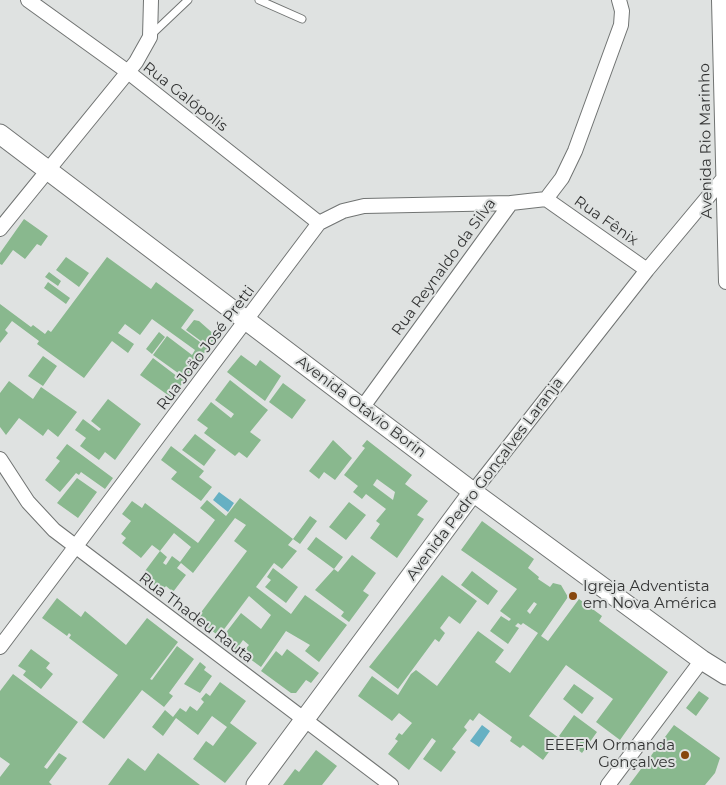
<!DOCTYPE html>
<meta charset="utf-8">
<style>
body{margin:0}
canvas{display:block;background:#dfe2e1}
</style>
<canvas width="726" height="785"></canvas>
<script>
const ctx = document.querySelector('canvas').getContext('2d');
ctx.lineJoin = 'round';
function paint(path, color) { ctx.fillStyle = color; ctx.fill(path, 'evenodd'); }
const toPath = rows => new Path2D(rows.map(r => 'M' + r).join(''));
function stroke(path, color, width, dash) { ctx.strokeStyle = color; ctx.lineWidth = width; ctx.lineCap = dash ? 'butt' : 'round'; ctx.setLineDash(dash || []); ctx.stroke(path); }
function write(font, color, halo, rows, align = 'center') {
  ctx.font = font + ' Montserrat,sans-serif'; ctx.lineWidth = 4; ctx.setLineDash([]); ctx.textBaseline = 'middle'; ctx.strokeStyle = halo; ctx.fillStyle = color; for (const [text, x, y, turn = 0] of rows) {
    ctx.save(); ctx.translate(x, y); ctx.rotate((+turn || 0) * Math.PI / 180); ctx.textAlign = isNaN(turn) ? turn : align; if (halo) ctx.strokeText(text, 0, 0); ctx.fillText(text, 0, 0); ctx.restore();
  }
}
paint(toPath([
 [219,492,234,503,228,512,213,500],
 [482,725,490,731,479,747,470,741]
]), '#66b0c3');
paint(toPath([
 [24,219,48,236,41,246,37,244,25,259,13,250,2,265,0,264,0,253],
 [66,257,89,273,79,287,56,270],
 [107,257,151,289,156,282,194,310,181,328,208,348,172,398,140,375,153,358,178,377,178,373,153,355,167,336,192,355,195,350,152,319,140,335,125,324,118,333,134,344,128,353,112,341,84,378,37,344,39,341,12,321,5,330,8,333,0,343,0,304,31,327,33,325,45,334,48,330,51,332],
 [49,272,61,281,58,286,45,277],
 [48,282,70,298,66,304,44,288],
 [194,320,199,321,216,336,209,347,186,330],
 [159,332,165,337,152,354,146,349],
 [241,355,256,366,260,360,281,376,265,401,227,372],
 [43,356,57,366,43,386,28,376],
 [230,380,268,410,250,432,261,440,247,458,239,452,235,456,204,433,208,428,197,420,211,402,231,418,234,414,215,400],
 [9,381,33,399,41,387,77,412,58,437,48,429,43,436,19,418,6,435,0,427,0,393],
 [283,383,306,400,292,419,269,402],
 [108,399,141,424,115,460,105,452,99,460,80,446,86,438,75,430,83,419,99,431,101,429,91,421],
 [195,434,216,450,204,466,182,450],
 [333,440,352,458,335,480,324,472,319,479,309,471],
 [367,440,412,475,405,484,428,501,417,515,424,519,397,558,370,538,380,524,376,521,386,509,366,494,362,499,353,492,358,486,344,475,365,448,362,446],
 [377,479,395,492,393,500,373,485],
 [67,444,113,478,105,489,81,472,79,475,76,473,60,492,45,480,60,461,56,458],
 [171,446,204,471,199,477,212,487,201,501,171,479,177,472,161,460],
 [77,478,97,492,78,518,57,503],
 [240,498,293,539,310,516,317,521,300,544,293,539,288,545,297,551,282,569,274,563,256,587,291,614,305,595,347,625,319,662,305,651,310,645,286,631,261,667,242,653,249,645,243,640,236,650,221,639,241,613,261,629,271,615,249,596,219,636,196,619,247,551,234,541,246,525,235,518,193,573,181,563,177,568,186,575,173,592,166,586,162,591,142,575,160,551,167,557,163,563,166,565,172,556,180,562,191,547,174,533,160,551,152,545,141,558,122,543,126,538,121,534,131,521,122,514,132,501,142,508,145,503,198,543,215,520,200,508,207,500,226,516],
 [349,502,366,515,346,540,329,527],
 [482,521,534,559,528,568,539,577,538,579,550,587,553,583,561,585,568,597,541,636,548,641,579,599,602,616,599,621,668,672,620,740,596,722,613,699,566,665,529,716,559,738,543,760,523,745,520,748,510,741,512,737,479,713,473,721,470,719,464,727,467,730,452,749,456,752,441,772,423,759,436,741,432,738,409,770,388,754,398,741,395,739,399,733,402,735,412,723,399,713,392,721,358,696,372,676,398,695,411,674,416,670,437,686,478,631,504,650,495,662,510,673,538,633,523,623,521,625,518,623,515,626,519,628,508,644,490,631,501,616,509,621,511,619,500,611,517,589,461,550],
 [534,602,537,604,530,614,527,611],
 [316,537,343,557,334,569,307,549],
 [352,555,376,573,363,591,369,595,349,622,341,616,344,612,315,590,334,569,338,572],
 [273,568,298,587,286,603,265,587,271,580,267,577],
 [472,571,498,591,488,605,461,585],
 [442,575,477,601,460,624,449,616,440,628,445,633,439,642,435,639,398,689,369,667],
 [57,598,81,617,85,611,126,645,147,618,178,642,150,679,152,680,177,646,194,659,169,693,173,696,164,707,142,690,104,739,82,722,118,675,69,638,71,635,69,633,67,636,42,618],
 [31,649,50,663,46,668,53,674,41,689,23,675,26,671,18,666],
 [287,649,319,673,311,683,306,680,296,693,291,693,261,671,276,651,282,656],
 [200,662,206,667,204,670,212,676,200,693,184,684],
 [13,674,78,722,44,767,47,769,59,753,67,758,49,782,52,785,0,785,0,777,10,764,0,757,0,691],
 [220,682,246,701,230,723,257,743,225,783,193,759,206,741,213,746,227,727,212,716,198,735,176,718,163,736,152,727,165,710,173,717,180,708,186,712,190,706,197,711,204,702,201,699,206,693,210,696],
 [574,684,594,698,582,714,563,699],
 [699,691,709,698,696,716,686,708],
 [574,715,597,732,582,753,577,749,579,747,575,744,574,747,559,736],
 [674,725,720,758,715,773,705,785,629,785],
 [316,750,337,766,322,785,283,785,295,769,299,772],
 [158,753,200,785,108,785,128,758,145,771]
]), '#89b88e');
const lane = toPath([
 [259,0,302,19],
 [150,36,188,0]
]);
const street = toPath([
 [28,0,128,72,319,223],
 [719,0,726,282],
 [546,199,647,270],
 [0,229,136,62,150,37,151,0],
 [362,408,511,203],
 [0,459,28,502,54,530,391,785],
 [473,492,647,270,722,180],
 [0,647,319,223,343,211,364,206,511,203,546,199,562,178,575,151,621,25,622,11,619,0],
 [608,785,702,660]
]);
const secondary = toPath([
 [0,134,473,492,702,660,726,675],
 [256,785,473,492]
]);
stroke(lane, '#717473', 9);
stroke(street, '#717473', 16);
stroke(secondary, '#717473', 21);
stroke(lane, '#fff', 7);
stroke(street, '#fff', 14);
stroke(secondary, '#fff', 19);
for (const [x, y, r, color] of [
 [573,596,5,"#87470d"],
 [685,755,5,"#87470d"]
]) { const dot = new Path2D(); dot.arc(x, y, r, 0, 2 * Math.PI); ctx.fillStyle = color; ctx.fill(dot); stroke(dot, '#dfe2e1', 2); }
write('15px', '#333434', '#dfe2e1', [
 ["Rua Galópolis",185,97,38],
 ["Avenida Rio Marinho",706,141,-91],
 ["Rua Fênix",606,221,35],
 ["Rua Reynaldo da Silva",444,267,-54],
 ["Rua João José Pretti",206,348,-53],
 ["Avenida Otávio Borin",361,407,37],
 ["Avenida Pedro Gonçalves Laranja",485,479,-53],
 ["Rua Thadeu Rauta",196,618,37]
]);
write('15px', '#333434', '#dfe2e1', [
 ["Igreja Adventista",583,587],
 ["em Nova América",583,604],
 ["EEEFM Ormanda",675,746,"right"],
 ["Gonçalves",675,763,"right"]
], 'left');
</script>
